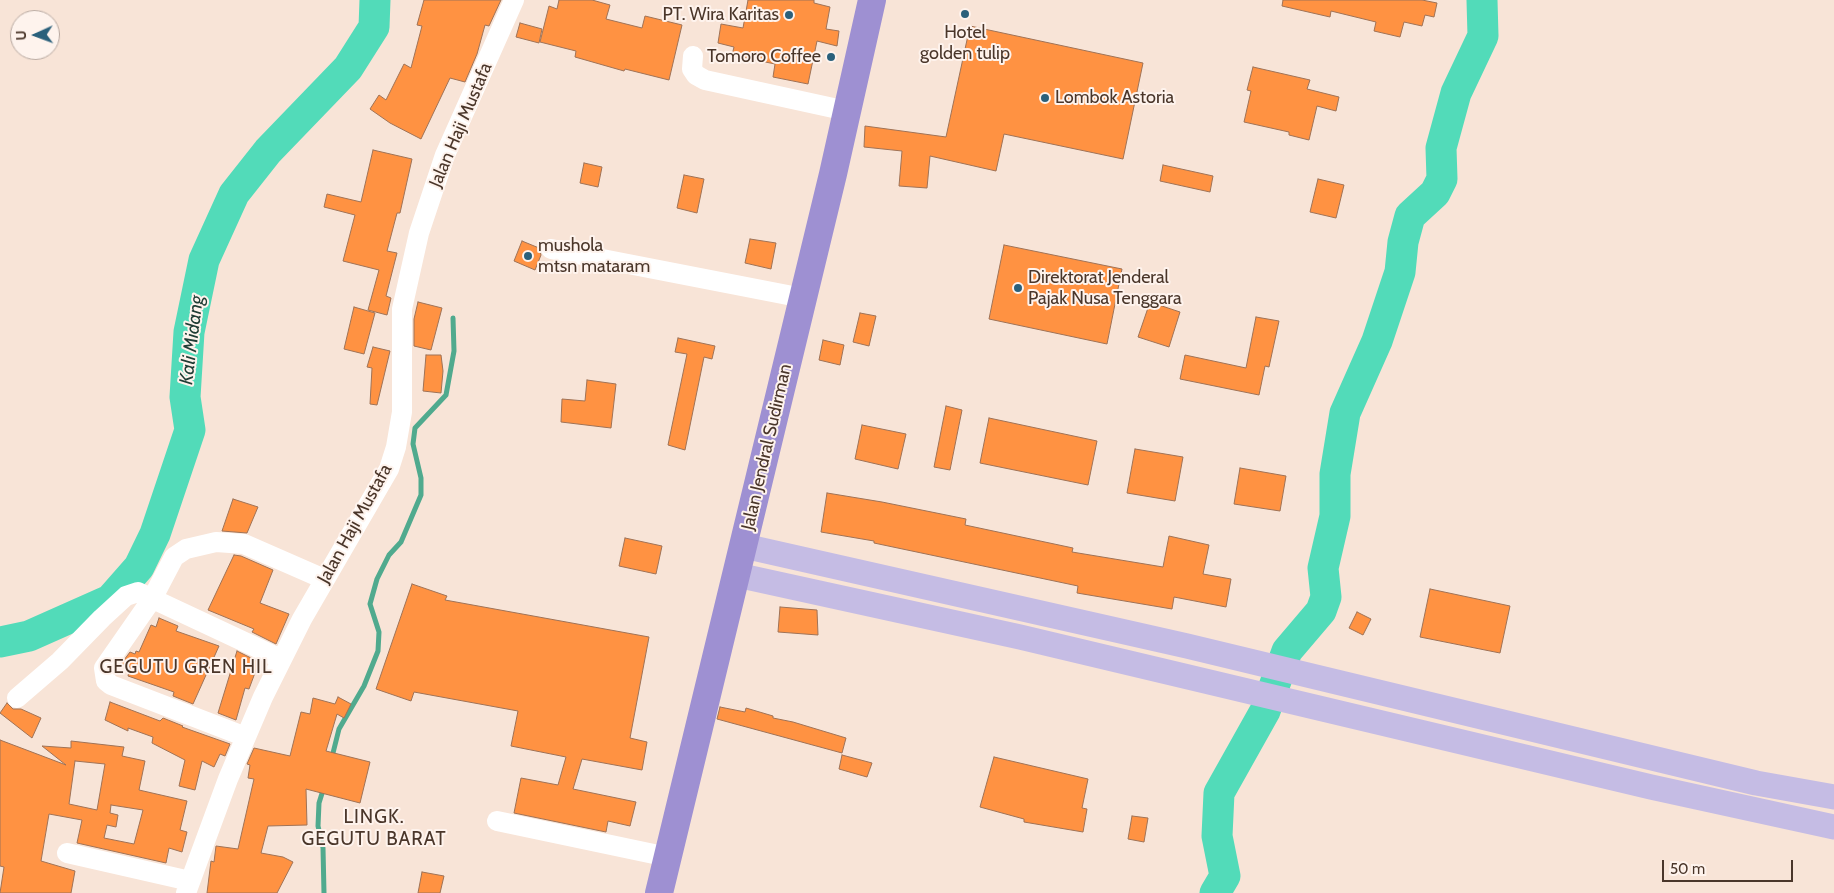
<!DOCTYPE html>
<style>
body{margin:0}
#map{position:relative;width:1834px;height:893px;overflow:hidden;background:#f8e4d7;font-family:Cabin,sans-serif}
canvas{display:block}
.north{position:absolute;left:10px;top:10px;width:50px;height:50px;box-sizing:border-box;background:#fef3ed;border:1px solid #b6a79f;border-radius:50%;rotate:268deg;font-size:14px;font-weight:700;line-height:20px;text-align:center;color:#4a362a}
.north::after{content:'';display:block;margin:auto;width:18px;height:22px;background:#2a607b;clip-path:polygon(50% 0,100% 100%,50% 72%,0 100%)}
.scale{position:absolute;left:1662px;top:860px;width:131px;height:22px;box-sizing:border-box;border:2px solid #4a362a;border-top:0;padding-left:6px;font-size:15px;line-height:18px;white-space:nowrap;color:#4a362a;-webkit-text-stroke:4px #fef3ed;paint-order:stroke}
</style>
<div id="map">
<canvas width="1834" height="893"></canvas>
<div class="north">U</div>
<div class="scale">50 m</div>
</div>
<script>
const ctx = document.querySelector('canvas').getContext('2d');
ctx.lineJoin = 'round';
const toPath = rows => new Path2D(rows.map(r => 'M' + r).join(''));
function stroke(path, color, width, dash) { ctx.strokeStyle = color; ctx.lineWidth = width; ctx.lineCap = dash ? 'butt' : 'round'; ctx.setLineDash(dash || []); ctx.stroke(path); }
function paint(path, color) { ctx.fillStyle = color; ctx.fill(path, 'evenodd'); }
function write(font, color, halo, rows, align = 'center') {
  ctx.font = font + ' Cabin,sans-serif'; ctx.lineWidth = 4; ctx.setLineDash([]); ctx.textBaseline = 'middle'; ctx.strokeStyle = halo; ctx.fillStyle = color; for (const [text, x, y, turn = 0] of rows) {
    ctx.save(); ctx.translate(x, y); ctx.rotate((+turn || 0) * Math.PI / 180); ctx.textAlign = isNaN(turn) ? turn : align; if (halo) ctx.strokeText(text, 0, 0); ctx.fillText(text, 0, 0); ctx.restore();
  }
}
stroke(toPath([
 [332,757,339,729,364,686,378,651,379,632,370,604,377,579,389,555,401,542,421,495,421,478,413,444,415,428,446,395,454,351,453,318],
 [324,787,319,803,318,826,323,848,324,893]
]), '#50aa8e', 5);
stroke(toPath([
 [0,642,29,636,110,600,139,567,155,534,190,430,185,397,189,332,204,260,234,194,268,151,348,68,374,27,375,0],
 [1215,893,1225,876,1217,836,1219,793,1265,711,1287,651,1321,611,1326,597,1323,568,1335,516,1335,474,1345,413,1377,341,1400,272,1403,242,1410,216,1435,193,1442,179,1441,148,1456,93,1483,36,1482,0]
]), '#52dbb9', 31);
const building = toPath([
 [424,0,501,0,489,26,485,25,477,54,465,82,450,78,421,139,390,123,370,109,379,95,386,100,404,64,411,68,422,26,417,25,424,0],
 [559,0,592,0,610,5,606,19,642,28,645,16,682,25,669,80,625,69,624,71,575,57,576,51,540,42,549,6,557,9,559,0],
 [748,0,814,0,814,3,830,7,826,29,839,31,837,46,817,41,808,84,773,77,775,64,732,55,734,47,718,43,721,24,743,28,748,0],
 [1283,0,1422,0,1437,3,1434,17,1425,15,1422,26,1404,22,1400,37,1374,31,1376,22,1331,11,1330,17,1282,6,1283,0],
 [520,23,542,29,539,43,516,37,520,23],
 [970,26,1143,63,1123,159,1004,134,996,171,930,156,927,188,899,186,902,151,864,147,865,126,946,137,970,26],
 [1253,67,1310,80,1307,89,1339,97,1336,111,1317,106,1309,140,1289,135,1289,132,1244,122,1251,91,1247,90,1253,67],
 [373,150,412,159,400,213,397,213,387,251,397,253,386,296,391,298,387,315,368,310,379,270,343,261,355,215,324,207,327,194,361,202,373,150],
 [584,163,602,167,598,187,580,183,584,163],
 [1163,165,1213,176,1210,192,1160,181,1163,165],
 [684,175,704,179,697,213,677,208,684,175],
 [1318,179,1344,185,1336,218,1310,212,1318,179],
 [750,239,776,243,771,269,745,263,750,239],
 [522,241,539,248,541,255,535,270,514,261,522,241],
 [1004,245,1122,269,1107,344,989,319,1004,245],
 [418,302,442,308,431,350,414,346,414,319,418,302],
 [1150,302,1180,312,1169,347,1138,337,1150,302],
 [354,307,375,313,364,354,344,349,354,307],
 [860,313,876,316,869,346,853,342,860,313],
 [1256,317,1279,321,1269,367,1265,366,1259,395,1180,379,1185,355,1246,368,1256,317],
 [678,338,715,346,712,359,704,357,685,450,668,445,687,354,675,352,678,338],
 [823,340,844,345,840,365,819,360,823,340],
 [373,347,390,351,377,405,370,404,372,368,367,367,373,347],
 [426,355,441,355,443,371,441,393,423,391,426,355],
 [587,380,616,384,611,428,561,422,562,399,585,401,587,380],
 [946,406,962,410,950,470,934,467,946,406],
 [989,418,1097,441,1088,485,980,463,989,418],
 [862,425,906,434,898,469,855,459,862,425],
 [1135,449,1183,457,1175,501,1127,493,1135,449],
 [1240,468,1286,476,1280,511,1234,504,1240,468],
 [827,493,882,502,966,519,965,525,1073,548,1072,552,1163,567,1169,536,1209,545,1203,574,1231,579,1226,607,1174,597,1172,609,1077,593,1078,586,874,543,874,541,821,532,827,493],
 [233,499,258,507,247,533,222,531,233,499],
 [625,538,662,546,656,574,619,566,625,538],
 [234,555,241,556,273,570,260,603,289,614,276,644,252,632,254,629,208,610,234,555],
 [412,584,447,596,445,600,649,637,630,738,647,742,642,770,582,759,573,789,636,802,630,826,608,821,606,832,514,813,521,778,558,785,566,757,511,746,518,711,414,692,411,701,376,689,412,584],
 [1430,589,1510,606,1500,653,1420,637,1430,589],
 [780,607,817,610,818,635,778,632,780,607],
 [1357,612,1371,619,1363,635,1349,628,1357,612],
 [159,618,178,626,176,631,219,646,193,704,173,696,174,692,128,676,130,667,121,664,130,652,135,654,136,651,139,652,151,625,156,627,159,618],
 [237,651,259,662,249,689,245,688,236,720,218,713,237,651],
 [338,697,351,704,344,718,337,714,326,751,370,762,360,803,306,789,307,825,268,826,261,853,283,857,293,862,277,893,207,893,211,861,214,862,216,846,238,849,254,779,248,778,250,765,247,764,254,748,290,756,301,712,310,714,313,698,335,704,338,697],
 [110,702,160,721,163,718,183,726,182,727,230,744,225,756,220,754,214,767,202,761,195,790,179,786,185,760,152,743,153,737,128,728,128,731,105,720,110,702],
 [7,703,13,709,21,709,41,718,32,738,0,713,7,703],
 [720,707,745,712,746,708,773,716,773,718,793,722,846,738,842,753,717,719,720,707],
 [0,740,66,765,42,746,71,748,71,741,124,747,122,756,145,761,139,790,187,801,180,830,187,832,182,852,169,848,166,863,77,843,82,820,49,814,41,861,75,871,71,893,0,893,4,867,0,866,0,740],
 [75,761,105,764,97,810,69,804,75,761],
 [111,805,143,810,134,844,104,838,107,825,116,827,118,815,110,813,111,805],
 [842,755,872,763,867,777,839,769,842,755],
 [994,757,1088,779,1082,808,1087,809,1083,832,1024,822,1024,819,980,807,994,757],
 [1132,816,1148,818,1144,842,1128,839,1132,816],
 [422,872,444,876,440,893,418,893,422,872]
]);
paint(building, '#ff9242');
stroke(building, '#9f7256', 1);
stroke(toPath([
 [693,56,692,69,696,75,705,80,847,111],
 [551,249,803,298],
 [17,698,60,661,102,618,126,596,138,592,281,659],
 [246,737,111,685,106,681,104,668,152,599,174,557,186,549,216,542,244,544,324,579],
 [497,821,668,857],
 [67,853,190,881],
 [186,893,228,779,263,697,302,619,389,469,396,447,402,412,402,309,419,233,445,155,514,0]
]), '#fff', 20);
stroke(toPath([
 [744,546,1187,646,1756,783,1834,797],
 [737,575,1020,637,1651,787,1834,827]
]), '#c5bce4', 25);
stroke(toPath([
 [659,893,833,174,872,0]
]), '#9e90d2', 28);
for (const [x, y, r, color] of [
 [965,14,5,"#2a607b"],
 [789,15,5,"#2a607b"],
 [831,57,5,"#2a607b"],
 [1045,98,5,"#2a607b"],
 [528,256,5,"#2a607b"],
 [1018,288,5,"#2a607b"]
]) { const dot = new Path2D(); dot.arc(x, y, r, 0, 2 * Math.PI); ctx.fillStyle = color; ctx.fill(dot); stroke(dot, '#fef3ed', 2); }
write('18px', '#4a362a', '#fef3ed', [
 ["PT. Wira Karitas",779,15,"right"],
 ["Hotel",965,33,"center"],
 ["golden tulip",965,54,"center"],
 ["Tomoro Coffee",821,57,"right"],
 ["Lombok Astoria",1055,98],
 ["mushola",538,246],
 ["mtsn mataram",538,267],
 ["Direktorat Jenderal",1028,278],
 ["Pajak Nusa Tenggara",1028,299]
], 'left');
write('18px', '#4a362a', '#fef3ed', [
 ["Jalan Haji Mustafa",461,125,-67],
 ["Jalan Jendral Sudirman",767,447,-77],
 ["Jalan Haji Mustafa",355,524,-61]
]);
write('italic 19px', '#203d35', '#fef3ed', [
 ["Kali Midang",192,340,-83]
]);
ctx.letterSpacing = '1px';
write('19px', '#4a362a', '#fef3ed', [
 ["GEGUTU GREN HIL",186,667],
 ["LINGK.",374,817],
 ["GEGUTU BARAT",374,839]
]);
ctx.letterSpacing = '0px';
</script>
